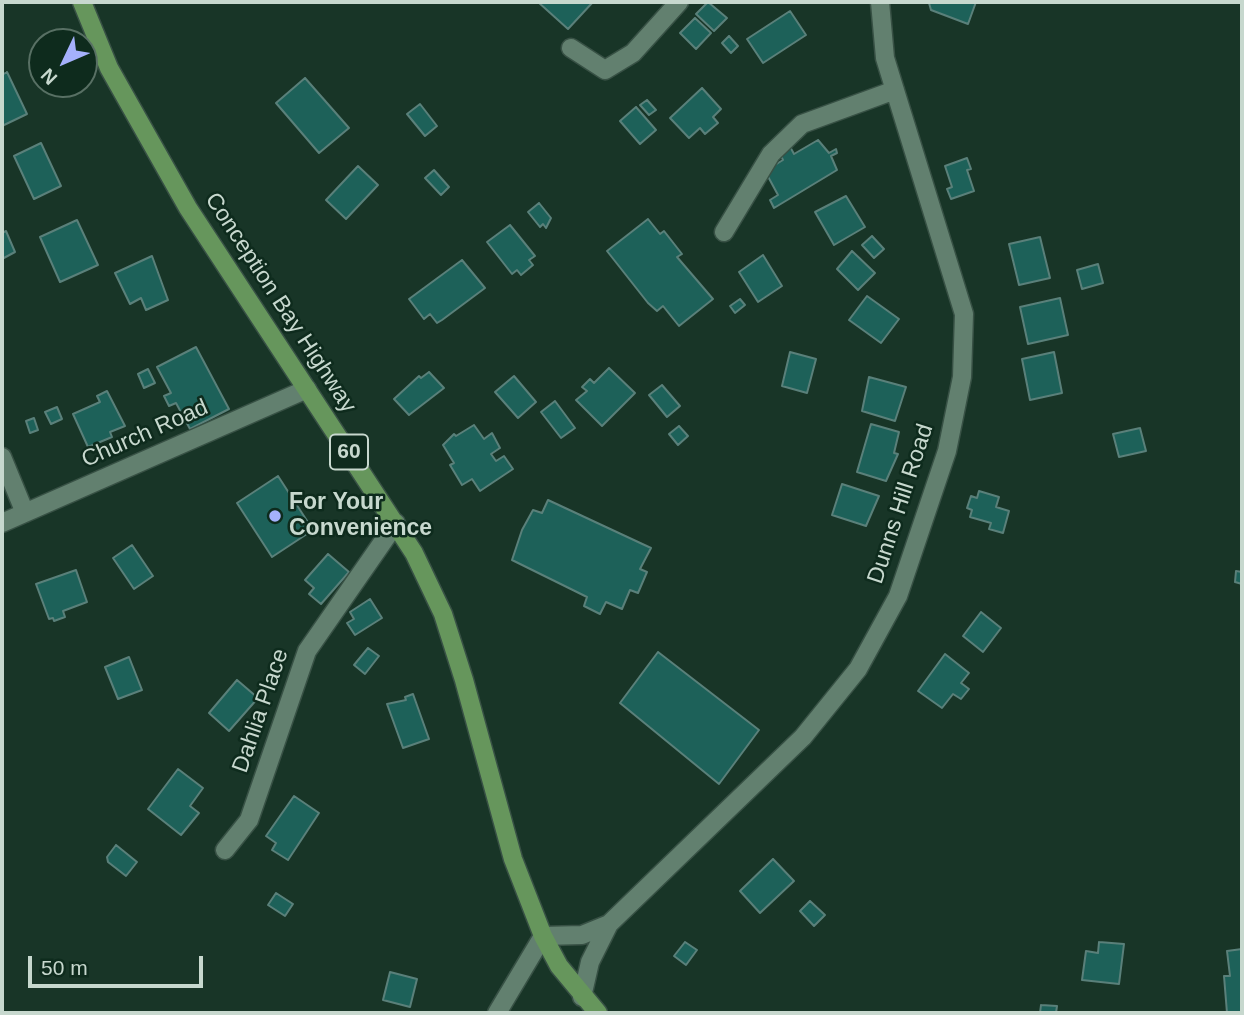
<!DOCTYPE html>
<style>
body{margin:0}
#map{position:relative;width:1244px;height:1015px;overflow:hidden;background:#183527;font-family:Arial,sans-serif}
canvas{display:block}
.frame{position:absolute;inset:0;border:4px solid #c7d8ce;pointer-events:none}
.north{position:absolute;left:28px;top:28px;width:70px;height:70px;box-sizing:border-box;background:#0e2b1d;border:2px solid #587064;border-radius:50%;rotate:226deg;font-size:19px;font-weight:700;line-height:28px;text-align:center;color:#c7d8ce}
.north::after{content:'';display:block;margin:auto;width:24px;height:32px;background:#a5b1fc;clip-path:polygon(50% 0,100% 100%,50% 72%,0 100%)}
.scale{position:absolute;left:28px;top:956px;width:175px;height:32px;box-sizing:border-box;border:4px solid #c7d8ce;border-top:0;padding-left:9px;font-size:21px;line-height:24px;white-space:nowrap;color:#c7d8ce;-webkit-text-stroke:5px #0e2b1d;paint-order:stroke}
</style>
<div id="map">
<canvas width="1244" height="1015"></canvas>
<div class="frame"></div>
<div class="north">N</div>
<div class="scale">50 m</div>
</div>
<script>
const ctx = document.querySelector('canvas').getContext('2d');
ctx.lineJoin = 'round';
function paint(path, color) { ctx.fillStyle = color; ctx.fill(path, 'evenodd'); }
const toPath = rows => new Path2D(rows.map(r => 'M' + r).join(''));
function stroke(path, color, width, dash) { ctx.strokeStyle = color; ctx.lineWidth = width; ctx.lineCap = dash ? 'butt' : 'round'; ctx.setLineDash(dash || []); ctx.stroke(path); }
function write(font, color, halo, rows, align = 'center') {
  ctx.font = font + ' Arial,sans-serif'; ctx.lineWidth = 5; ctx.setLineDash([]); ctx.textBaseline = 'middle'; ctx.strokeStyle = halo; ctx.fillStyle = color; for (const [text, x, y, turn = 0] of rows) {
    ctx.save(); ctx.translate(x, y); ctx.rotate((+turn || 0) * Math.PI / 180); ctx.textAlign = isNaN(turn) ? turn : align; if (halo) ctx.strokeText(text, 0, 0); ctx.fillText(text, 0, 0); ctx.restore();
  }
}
const building = toPath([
 [538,2,593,2,568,29,538,2],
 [708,2,727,18,714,31,696,14,708,2],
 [976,2,968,24,931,10,929,3,976,2],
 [790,11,806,35,763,63,747,39,790,11],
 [695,18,711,33,696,49,680,33,695,18],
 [729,36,738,46,731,53,722,43,729,36],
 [7,72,27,114,2,126,2,75,7,72],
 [305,78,349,128,319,153,276,103,305,78],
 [702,88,721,109,713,117,718,123,705,134,700,128,689,138,670,118,702,88],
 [647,100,656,110,649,115,640,105,647,100],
 [420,104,437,126,425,136,407,114,420,104],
 [636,107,656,130,640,144,620,121,636,107],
 [818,140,829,153,836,149,837,153,831,156,837,170,774,208,770,200,778,195,765,171,783,160,778,150,788,143,794,154,818,140],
 [41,143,61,186,34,199,14,156,41,143],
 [967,158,971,169,967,170,974,191,951,199,947,189,952,187,945,166,967,158],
 [358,166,378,185,346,219,326,200,358,166],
 [434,170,449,187,441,195,425,178,434,170],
 [846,196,865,227,834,245,815,212,846,196],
 [539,203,551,218,546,228,543,224,540,227,528,212,539,203],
 [648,219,660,234,664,231,682,254,677,257,713,299,679,326,663,306,657,311,648,303,607,251,648,219],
 [77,220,98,265,60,282,40,237,77,220],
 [510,225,535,256,529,260,533,265,521,275,517,270,512,274,487,242,510,225],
 [6,231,15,252,2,259,2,233,6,231],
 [872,236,884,249,874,258,862,245,872,236],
 [1040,237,1050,278,1019,285,1009,244,1040,237],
 [852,251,875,273,858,290,837,269,852,251],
 [763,255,782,286,758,302,739,272,763,255],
 [152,256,168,300,146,310,141,298,130,304,115,273,152,256],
 [462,260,485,288,442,320,437,323,430,314,424,319,409,299,462,260],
 [1098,264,1103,283,1082,289,1077,270,1098,264],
 [867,296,899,319,881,343,849,320,867,296],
 [1060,298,1068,335,1028,344,1020,307,1060,298],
 [740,299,745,305,735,313,730,306,740,299],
 [196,347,229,409,190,429,176,403,169,406,164,396,171,393,157,367,196,347],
 [790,352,816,359,807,393,782,386,790,352],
 [1054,352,1062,393,1030,400,1022,359,1054,352],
 [609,368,635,393,602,426,576,400,587,391,582,387,590,379,594,383,609,368],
 [148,369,155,383,144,388,138,374,148,369],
 [429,372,444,388,409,415,394,399,419,376,421,378,429,372],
 [514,376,536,402,518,418,495,392,514,376],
 [869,377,906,387,895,421,862,411,869,377],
 [662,385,680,406,667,417,649,395,662,385],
 [107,391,125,426,110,432,112,437,88,447,73,414,100,402,97,396,107,391],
 [555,401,575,428,561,438,541,412,555,401],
 [57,407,62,419,51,424,45,412,57,407],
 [34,418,38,430,30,433,26,421,34,418],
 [871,424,899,432,894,453,898,454,886,481,857,472,871,424],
 [474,425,484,439,492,433,500,448,491,454,496,461,504,456,513,469,480,491,472,479,462,485,450,465,454,463,443,445,454,434,456,436,474,425],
 [679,426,688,436,678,445,669,434,679,426],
 [1140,428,1146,451,1119,457,1113,434,1140,428],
 [278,476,313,530,272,557,237,503,278,476],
 [842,484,879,496,866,526,832,515,842,484],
 [979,491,999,497,996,507,1009,511,1003,533,989,529,991,523,970,517,972,510,967,508,971,496,977,498,979,491],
 [548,500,651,548,640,569,647,572,638,593,630,590,622,609,606,602,600,614,584,606,587,597,512,560,522,530,533,510,542,513,548,500],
 [132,545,153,576,134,589,113,558,132,545],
 [328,554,349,572,321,604,309,594,314,588,305,580,328,554],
 [76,570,87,602,63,611,65,617,54,621,53,618,49,619,36,584,76,570],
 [1236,571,1242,572,1242,584,1235,582,1236,571],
 [370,599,382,618,355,635,347,623,354,619,350,612,370,599],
 [981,612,1001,628,983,652,963,636,981,612],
 [368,648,379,656,365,674,354,665,368,648],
 [658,652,759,730,719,784,620,703,658,652],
 [945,654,969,673,961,683,969,689,961,699,953,694,942,708,918,691,945,654],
 [129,657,142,690,118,699,105,667,129,657],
 [237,680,258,698,229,731,209,713,237,680],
 [413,694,429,739,403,748,387,704,406,700,405,697,413,694],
 [178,769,203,788,190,806,199,813,181,835,148,809,178,769],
 [294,796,319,813,288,860,272,850,276,843,266,836,294,796],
 [116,845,137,862,126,876,108,862,107,857,116,845],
 [773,859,794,881,760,913,740,891,773,859],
 [276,893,293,904,285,916,268,905,276,893],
 [810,901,825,915,814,926,800,911,810,901],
 [685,942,697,950,686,965,674,956,685,942],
 [1099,942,1124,944,1119,984,1082,980,1086,951,1098,953,1099,942],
 [1242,949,1242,1013,1227,1013,1224,976,1230,976,1227,951,1242,949],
 [390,972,417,979,410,1007,383,1000,390,972],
 [1041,1005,1057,1006,1056,1013,1070,1013,1040,1013,1041,1005]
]);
paint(building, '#1d6159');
stroke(building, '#5a807a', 2);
const minor = toPath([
 [571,48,605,70,633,53,679,2],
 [724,232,771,154,802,124,895,90],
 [2,457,25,513],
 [2,523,307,389],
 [225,850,249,820,307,651,396,523],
 [582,997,590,962,609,924,803,737,858,669,898,596,947,451,962,377,964,314,885,58,880,2],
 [497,1013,543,936,582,935,609,924]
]);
const primary = toPath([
 [82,2,109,68,188,208,414,553,443,614,464,680,513,859,543,936,559,966,598,1013]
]);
stroke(minor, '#385145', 21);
stroke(primary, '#385145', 21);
stroke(minor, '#62806f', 18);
stroke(primary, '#66965c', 18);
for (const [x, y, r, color] of [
 [275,516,7,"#a5b1fc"]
]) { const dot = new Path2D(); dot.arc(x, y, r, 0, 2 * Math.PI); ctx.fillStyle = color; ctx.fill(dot); stroke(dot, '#0e2b1d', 2.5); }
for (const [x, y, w] of [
 [349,452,38]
]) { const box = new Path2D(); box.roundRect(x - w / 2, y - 17.5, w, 35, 5); ctx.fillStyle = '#0e2b1d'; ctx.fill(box); stroke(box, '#c7d8ce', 2); }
write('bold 21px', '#c7d8ce', null, [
 ["60",349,452]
]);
write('23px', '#c7d8ce', '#0e2b1d', [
 ["Conception Bay Highway",280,303,57],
 ["Church Road",145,434,-24],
 ["Dunns Hill Road",901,504,-72],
 ["Dahlia Place",261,711,-71]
]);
write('bold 23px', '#c7d8ce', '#0e2b1d', [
 ["For Your",289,503],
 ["Convenience",289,529]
], 'left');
</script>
